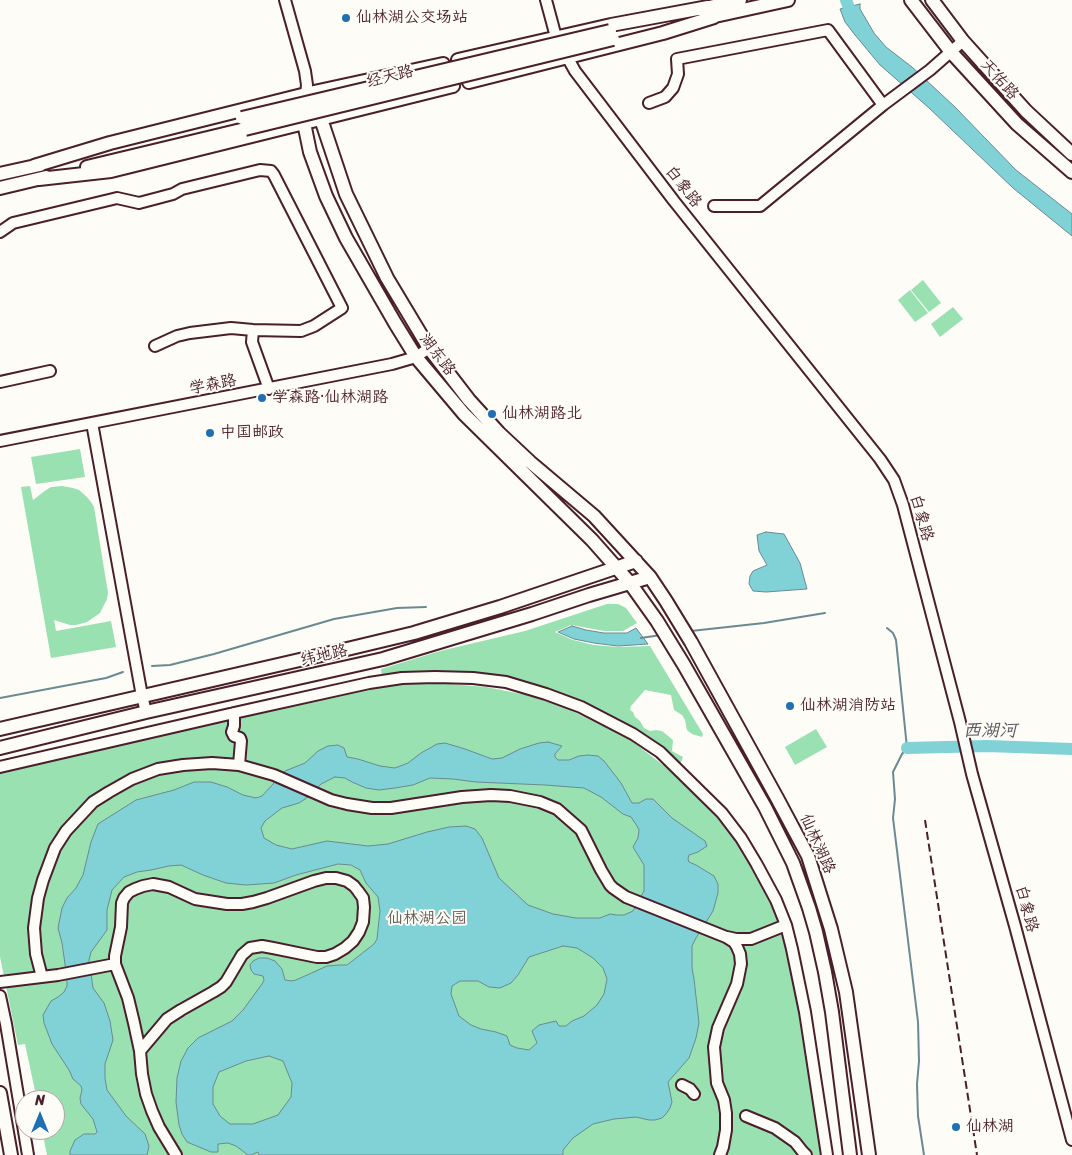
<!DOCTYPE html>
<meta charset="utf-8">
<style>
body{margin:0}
#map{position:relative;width:1072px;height:1155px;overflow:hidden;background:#fdfcf7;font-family:Sriracha,sans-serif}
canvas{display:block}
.north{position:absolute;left:15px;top:1090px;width:50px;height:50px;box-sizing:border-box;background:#fdfcf7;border:1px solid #b5a4a5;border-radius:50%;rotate:0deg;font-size:14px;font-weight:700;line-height:20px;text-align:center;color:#4a1f2b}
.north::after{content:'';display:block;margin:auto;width:18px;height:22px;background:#1f6fb2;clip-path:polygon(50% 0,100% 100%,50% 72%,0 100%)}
</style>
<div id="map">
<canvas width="1072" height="1155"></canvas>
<div class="north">N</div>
</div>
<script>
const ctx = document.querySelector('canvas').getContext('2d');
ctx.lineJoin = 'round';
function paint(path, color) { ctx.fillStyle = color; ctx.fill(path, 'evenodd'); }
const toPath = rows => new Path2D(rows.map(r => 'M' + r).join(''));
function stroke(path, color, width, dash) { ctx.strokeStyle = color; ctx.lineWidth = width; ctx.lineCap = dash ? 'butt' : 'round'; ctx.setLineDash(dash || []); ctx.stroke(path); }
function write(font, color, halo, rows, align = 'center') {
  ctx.font = font + ' Sriracha,"LXGW WenKai TC",sans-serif'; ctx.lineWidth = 4; ctx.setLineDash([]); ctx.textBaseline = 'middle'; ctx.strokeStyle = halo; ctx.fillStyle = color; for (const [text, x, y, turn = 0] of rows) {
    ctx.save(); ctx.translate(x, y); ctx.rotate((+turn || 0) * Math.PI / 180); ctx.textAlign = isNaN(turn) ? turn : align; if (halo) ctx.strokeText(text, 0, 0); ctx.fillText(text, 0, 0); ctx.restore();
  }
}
paint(toPath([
 [923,280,941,303,929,312,911,290],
 [910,290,928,313,915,322,898,300],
 [953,307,963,319,940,337,931,324],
 [80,449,85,477,36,484,31,457],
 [30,486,33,500,46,490,51,487,62,486,73,488,79,490,87,497,91,502,94,507,108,593,107,599,100,613,87,622,76,625,70,625,54,620,56,631,111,621,116,647,51,658,21,487],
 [607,604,618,604,626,608,637,623,623,631,604,631,571,625,555,632,573,640,594,645,618,647,650,646,703,734,702,737,692,734,687,730,685,720,682,715,674,710,671,695,645,690,631,706,630,710,633,712,635,717,640,721,644,728,650,731,656,730,662,731,673,740,672,751,683,757,680,765,633,729,609,715,585,704,512,681,382,677,381,669,440,651,525,631],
 [425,682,486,687,527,695,564,707,628,738,676,775,729,829,751,860,767,890,781,922,790,957,803,1023,823,1155,47,1155,42,1130,55,1130,55,1100,37,1100,25,1044,18,1045,0,957,0,773,251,714,365,689],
 [816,729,827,747,795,765,785,747]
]), '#99e1b0');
const water = toPath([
 [860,4,860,9,874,33,886,47,912,67,955,107,1016,170,1072,214,1072,236,1013,188,929,108,880,65,855,35,845,22,840,9,860,4],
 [766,532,784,534,800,563,807,589,766,592,753,591,749,584,750,576,753,571,767,565,759,551,757,535,766,532],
 [572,626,586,630,604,633,627,633,636,628,648,644,618,646,594,643,574,639,558,632,572,626],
 [548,742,562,746,555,754,555,757,558,760,569,760,579,756,588,755,598,756,604,761,621,783,632,803,639,803,646,799,653,799,672,818,705,841,707,846,698,852,689,855,688,859,689,862,696,865,714,876,718,884,718,893,713,911,696,938,692,946,692,968,694,979,699,1023,696,1038,689,1058,668,1082,672,1102,670,1108,666,1114,662,1118,655,1120,649,1120,636,1117,614,1119,593,1124,573,1138,563,1150,563,1155,259,1155,258,1152,251,1155,248,1155,236,1146,228,1143,218,1144,218,1152,211,1152,187,1142,182,1134,179,1125,176,1102,177,1078,181,1061,188,1048,198,1038,232,1021,243,1010,262,984,264,980,263,976,254,974,251,970,250,965,253,961,259,958,267,958,275,961,282,969,285,980,291,981,296,980,327,966,339,965,347,965,374,944,377,939,380,911,378,897,366,883,360,870,351,865,338,864,296,875,274,883,246,885,226,883,203,875,181,865,169,866,151,870,137,872,124,877,112,890,107,910,107,930,91,952,89,960,93,988,104,1003,110,1021,113,1040,105,1064,105,1078,107,1090,126,1116,145,1134,149,1146,147,1155,70,1155,70,1151,75,1140,84,1134,95,1134,97,1132,93,1119,81,1104,80,1098,82,1090,81,1086,73,1079,69,1070,52,1044,44,1023,43,1015,51,1001,58,997,64,992,67,986,67,978,62,943,58,928,62,908,67,898,76,888,83,875,91,842,98,824,136,800,174,790,194,782,211,782,227,787,243,795,256,798,262,796,285,771,305,763,318,751,328,746,338,745,344,748,347,757,358,759,380,766,395,768,408,763,421,753,437,744,445,743,465,749,492,759,502,758,520,749,539,743,548,742],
 [335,777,345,778,352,782,366,788,379,790,395,788,413,785,430,778,453,779,476,782,545,785,584,788,601,797,623,814,631,817,637,826,639,830,638,838,633,847,644,865,644,891,633,911,624,915,616,915,610,914,600,918,576,918,553,914,528,905,499,878,482,838,475,829,466,826,449,827,427,832,388,844,368,846,327,841,292,849,276,845,264,838,261,828,265,821,282,808,299,803,308,797,321,784,335,777],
 [563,946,577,948,593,958,603,968,607,979,604,994,597,1005,584,1016,572,1021,566,1026,559,1026,556,1021,539,1025,532,1031,537,1043,529,1050,517,1048,510,1045,507,1036,496,1032,481,1029,471,1025,459,1016,451,994,452,986,460,981,478,981,489,987,500,988,511,983,518,975,529,957,563,946],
 [269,1056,283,1061,292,1083,291,1097,278,1115,253,1124,230,1124,220,1116,213,1104,213,1087,219,1072,246,1061,269,1056]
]);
paint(water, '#80d2d6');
stroke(water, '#6a8a92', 1);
stroke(toPath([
 [887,628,893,633,896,640,907,748,902,754,893,772,895,799,893,818,918,1022,919,1061,917,1084,918,1116,924,1155],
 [691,631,764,623,825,613],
 [641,638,661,635],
 [152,666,170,665,214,654,334,619,397,608,426,607],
 [0,698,106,678,123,672]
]), '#6a8a92', 2);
stroke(toPath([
 [846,0,854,21],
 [907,748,987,746,1072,749]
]), '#80d2d6', 12);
const minor = toPath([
 [285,0,305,71,307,85,306,94],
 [546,0,556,37,575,71,674,201,880,459,894,480,903,505,960,722,972,774,1015,926,1072,1140],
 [649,103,665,97,673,88,678,74,677,59,828,30,883,105],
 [714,206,760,206,883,105,930,70,963,41],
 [0,232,13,223,113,199,117,198,139,203,173,194,182,189,260,170,271,171,274,175,342,308,314,326,301,331,253,330,231,328,190,333,177,336,155,346],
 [253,330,252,342,269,389],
 [0,382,50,371],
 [92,423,142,696,146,712],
 [0,441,392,364,416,357,429,348],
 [234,713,234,726,232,732,234,736,240,738,241,741,239,765],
 [0,767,234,713,369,683,402,678,435,677,473,678,506,682,546,694,581,707,633,734,660,752,722,813,741,838,756,863,776,900,786,925,792,949,805,1012,827,1155],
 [727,937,736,939,751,939,786,925],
 [42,977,36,954,34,928,38,898,43,880,55,848,66,831,93,802,109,792,132,779,158,769,183,765,212,763,239,765,274,775,331,800,347,804,372,808,391,808,462,797,491,795,510,796,540,802,557,809,581,830,601,870,610,885,613,888,626,897,726,937,734,942,737,947,740,954,741,964,737,984,718,1028,714,1047,717,1083,724,1100,726,1113,726,1130,723,1147,720,1155],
 [0,982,58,975,115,964],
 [0,996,6,1024,28,1155],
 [140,1051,167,1019,181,1010,213,992,221,987,226,982,242,955,250,948,262,946,273,948,317,957,326,957,335,954,345,948,353,941,359,932,363,922,364,907,363,898,358,891,354,886,347,881,336,878,326,878,314,881,267,898,253,902,242,904,227,904,195,899,169,887,153,884,143,886,135,889,129,892,124,898,122,903,121,927,115,956,115,964,128,998,134,1023,140,1051,142,1074,146,1094,152,1111,159,1127,176,1155],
 [682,1085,690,1089,694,1094],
 [746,1116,775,1128,795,1142,803,1152,806,1155]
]);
const major = toPath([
 [911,0,951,52,1017,124,1072,172],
 [932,0,963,41,1026,111,1072,154],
 [708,7,611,25,458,60,469,82,663,33,714,17],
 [701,9,740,0],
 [706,18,788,0],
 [314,92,321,119,346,194,387,278,429,348,469,400,499,433,530,462,594,516,650,577,666,601,691,642,777,798,808,856,831,929,846,992,869,1155],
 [306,94,304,123,310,152,326,196,346,238,395,323,416,357,464,414,592,540,630,583,657,621,684,665,765,807,793,863,809,908,816,932,825,972,832,1012,850,1155],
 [34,166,110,143,314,92,443,64,453,86,111,171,39,179],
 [87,167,245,129],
 [0,174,40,165],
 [0,188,46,177],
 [0,729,343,650,414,633,500,607,636,561],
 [0,748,146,712,383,659,532,614,589,595,650,577],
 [0,1093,11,1155]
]);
stroke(minor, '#4a1f2b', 14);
stroke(major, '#4a1f2b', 16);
stroke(minor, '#fdfcf7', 10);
stroke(major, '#fdfcf7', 12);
stroke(toPath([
 [925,820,977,1155]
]), '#4a1f2b', 2, [8, 4]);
const majorBridge = toPath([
 [242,118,610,31],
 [245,129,613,39]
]);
stroke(majorBridge, '#4a1f2b', 16, []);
stroke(majorBridge, '#fdfcf7', 12);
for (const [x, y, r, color] of [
 [346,18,5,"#1f6fb2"],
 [262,398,5,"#1f6fb2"],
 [492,414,5,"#1f6fb2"],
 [210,433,5,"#1f6fb2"],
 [790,706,5,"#1f6fb2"],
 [956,1127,5,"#1f6fb2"]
]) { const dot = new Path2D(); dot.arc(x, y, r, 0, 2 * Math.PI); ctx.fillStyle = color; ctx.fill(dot); stroke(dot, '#fdfcf7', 2); }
write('16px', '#4a1f2b', '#fdfcf7', [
 ["仙林湖公交场站",356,18],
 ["学森路·仙林湖路",272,398],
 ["仙林湖路北",502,414],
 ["中国邮政",220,433],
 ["仙林湖消防站",800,706],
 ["仙林湖",966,1127]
], 'left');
write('16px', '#4a1f2b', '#fdfcf7', [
 ["经天路",390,77,-14],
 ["天佑路",999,80,48],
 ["白象路",683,187,52],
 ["湖东路",437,355,53],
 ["学森路",213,385,-11],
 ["白象路",921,518,74],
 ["纬地路",324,656,-13],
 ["仙林湖路",817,844,66],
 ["白象路",1026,909,75]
]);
write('16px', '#625953', '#fdfcf7', [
 ["仙林湖公园",427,919]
]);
write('italic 18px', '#5a555e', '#fdfcf7', [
 ["西湖河",990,731]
]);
</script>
